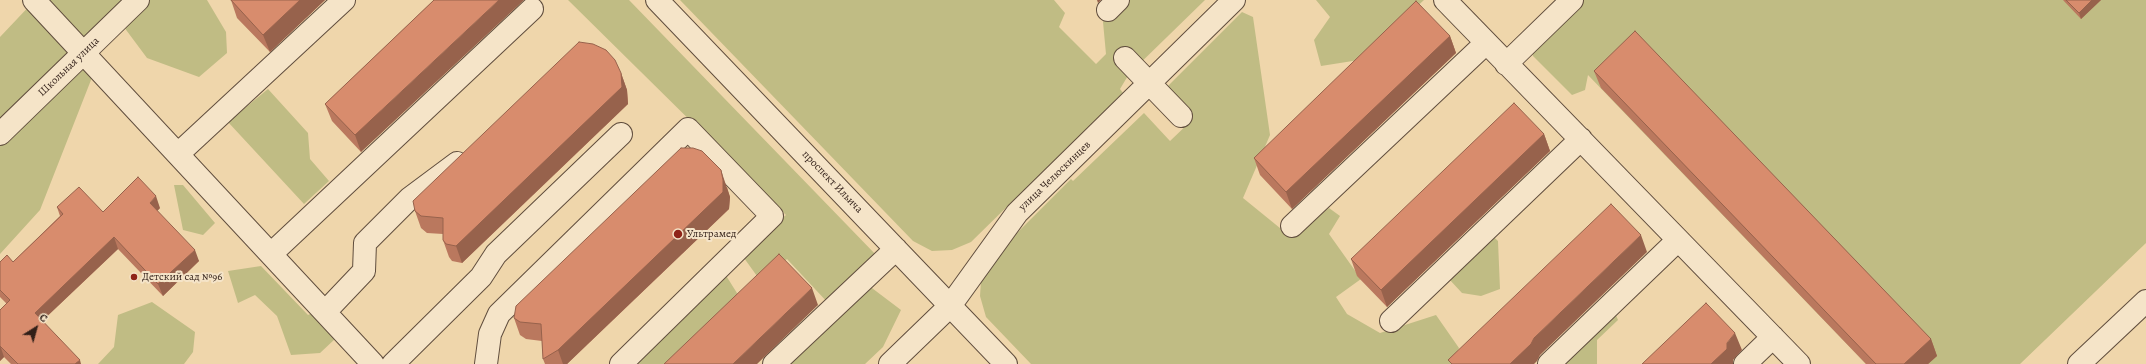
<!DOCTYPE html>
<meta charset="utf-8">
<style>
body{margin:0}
#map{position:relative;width:2146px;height:364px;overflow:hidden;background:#efd6ab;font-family:Alegreya,serif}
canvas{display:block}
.north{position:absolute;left:16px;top:308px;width:40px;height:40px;-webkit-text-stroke:3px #f5e4c8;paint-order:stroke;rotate:37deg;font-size:11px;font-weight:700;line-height:16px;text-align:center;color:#311f18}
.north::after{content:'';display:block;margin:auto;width:14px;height:18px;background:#311f18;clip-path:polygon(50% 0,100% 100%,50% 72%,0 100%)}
</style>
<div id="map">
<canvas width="2146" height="364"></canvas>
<div class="north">С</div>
</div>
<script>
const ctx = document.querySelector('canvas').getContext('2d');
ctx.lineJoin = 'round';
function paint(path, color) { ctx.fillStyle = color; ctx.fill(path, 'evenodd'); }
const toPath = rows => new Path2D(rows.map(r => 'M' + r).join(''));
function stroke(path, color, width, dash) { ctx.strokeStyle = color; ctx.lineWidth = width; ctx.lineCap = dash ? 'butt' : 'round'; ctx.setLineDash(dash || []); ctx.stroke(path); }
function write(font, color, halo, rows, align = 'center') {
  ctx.font = font + ' Alegreya,serif'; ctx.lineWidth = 4; ctx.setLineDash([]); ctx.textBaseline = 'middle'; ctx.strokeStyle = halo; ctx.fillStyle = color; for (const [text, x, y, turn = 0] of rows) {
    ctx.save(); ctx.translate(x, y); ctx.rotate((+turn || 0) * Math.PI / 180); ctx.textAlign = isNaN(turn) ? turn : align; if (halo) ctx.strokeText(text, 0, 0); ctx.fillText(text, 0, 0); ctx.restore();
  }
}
paint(toPath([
 [35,0,207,0,226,32,227,53,199,77,147,58,112,11,91,80,40,210,0,254,0,37],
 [568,0,629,0,879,258,860,279,901,310,883,347,865,364,767,364,829,304,787,259,762,283,744,258,751,243,786,215],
 [680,0,1054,0,1065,13,1059,27,1096,64,1106,54,1103,22,1122,0,1205,0,1129,74,1120,89,1123,93,971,242,952,250,932,251,913,241],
 [1316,0,1424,0,1359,60,1321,66,1314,40,1330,17],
 [1557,0,2146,0,2146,243,2020,364,1866,364,1588,75,1585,90,1572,95,1533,56,1528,29],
 [1242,12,1253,17,1270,135,1243,198,1291,237,1329,208,1340,216,1329,234,1361,279,1336,297,1347,314,1380,333,1436,315,1459,348,1452,364,1031,364,986,317,980,296,981,281,988,262,1071,179,1073,181,1144,113,1170,141,1192,120,1165,89],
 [268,89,308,133,310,159,329,181,304,204,228,122],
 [174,185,183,185,215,223,203,235,183,230],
 [1482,226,1498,241,1500,289,1481,296,1462,293,1449,279],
 [261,266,308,315,314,312,335,339,320,353,291,355,277,316,255,295,238,303,228,271],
 [725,274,742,301,675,364,630,364],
 [1608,297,1618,320,1597,340,1597,364,1538,364],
 [152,302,195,332,193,352,184,364,98,364,114,347,118,315]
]), '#c0bc84');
const minor = toPath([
 [34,0,373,364],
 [657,0,1006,364],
 [1445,0,1799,364],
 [1108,10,1118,0],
 [1125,58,1181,116],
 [1506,64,1572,0],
 [0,134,138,0],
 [178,154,344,0],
 [1292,226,1486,43],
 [271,254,532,9],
 [325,312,364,271,365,243,410,198,457,163],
 [1391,321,1581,139],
 [393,364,481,277,496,254,621,134],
 [486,364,490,334,499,314,688,129,772,216,621,364],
 [774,364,896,249],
 [890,364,950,306,1017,213,1234,0],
 [1549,364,1677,241],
 [1745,364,1773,337],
 [2079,364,2146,301]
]);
stroke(minor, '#604d3d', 24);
stroke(minor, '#f5e4c8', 22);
paint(toPath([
 [231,0,325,0,270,52,237,18],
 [434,0,361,152,332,121,325,104],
 [2063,0,2101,0,2081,19],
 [1450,36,1456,53,1292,209,1260,175,1254,158],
 [1594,71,1931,339,1937,356,1928,364,1866,364,1601,88],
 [621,73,627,90,628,104,462,263,452,261,449,257,443,240,443,234,427,233,421,228,415,211],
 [1544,134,1550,151,1387,307,1357,276,1351,259],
 [727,187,730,197,729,209,567,364,545,364,543,359,542,341,526,339,520,335,514,318],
 [57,207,103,212,160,208,157,211,199,261,163,296,118,249,42,321,81,364,11,364,4,357,0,361,0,310,7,304,0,297,0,262,13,262,60,216]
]), '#ba785e');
paint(toPath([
 [300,0,325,0,270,52,263,35],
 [499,0,524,0,361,152,355,135],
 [1097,0,1101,0,1098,3],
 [2092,0,2101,0,2081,19,2079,13],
 [1450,36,1456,53,1292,209,1286,192],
 [621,73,627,90,628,104,462,263,456,246],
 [1544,134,1550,151,1387,307,1381,290],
 [721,170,730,197,729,209,567,364,563,364,558,350],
 [156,196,160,208,154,214,150,203],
 [1641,235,1647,252,1540,355,1537,361,1534,364,1510,364,1534,338],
 [114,237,118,249,39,324,35,313],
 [195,250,199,261,163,296,158,284],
 [812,288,818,305,757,364,733,364],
 [1735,333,1742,350,1733,360,1733,364,1711,364],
 [1931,339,1937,356,1928,364,1904,364],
 [0,345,4,357,0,361],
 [80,360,81,364,75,364]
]), '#97624c');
const building = toPath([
 [231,0,300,0,263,35,231,0],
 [434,0,499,0,355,135,325,104,434,0],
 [2066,0,2092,0,2079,13,2066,0],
 [1416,1,1450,36,1286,192,1254,158,1416,1],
 [1635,31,1931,339,1904,364,1876,364,1594,71,1635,31],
 [579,42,593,44,606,50,615,60,621,73,622,87,456,246,446,244,443,240,443,218,421,216,415,211,413,201,579,42],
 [1514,103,1544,134,1381,290,1351,259,1514,103],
 [681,148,693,148,702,151,721,170,723,180,723,192,558,350,543,359,541,324,520,322,514,318,516,306,681,148],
 [138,177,156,196,150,203,195,250,158,284,114,237,35,313,80,360,75,364,18,364,0,346,0,310,10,300,0,290,0,262,7,255,13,262,63,214,57,207,79,187,103,212,138,177],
 [1611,204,1641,235,1534,338,1531,344,1510,364,1452,364,1448,360,1611,204],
 [779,254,812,288,733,364,664,364,779,254],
 [1706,303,1735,333,1727,343,1727,349,1711,364,1642,364,1706,303]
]);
paint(building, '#d88c6d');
stroke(building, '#97624c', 1);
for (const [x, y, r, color] of [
 [678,234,5,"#8f2418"],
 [134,277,4,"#8f2418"]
]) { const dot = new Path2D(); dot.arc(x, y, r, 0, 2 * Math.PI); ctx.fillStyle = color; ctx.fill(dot); stroke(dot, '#f5e4c8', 1.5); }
write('11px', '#311f18', '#f5e4c8', [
 ["Школьная улица",69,67,-44],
 ["улица Челюскинцев",1055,176,-44],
 ["проспект Ильича",832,182,46]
]);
write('11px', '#311f18', '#f5e4c8', [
 ["Ультрамед",687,234],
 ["Детский сад №96",142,277]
], 'left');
</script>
